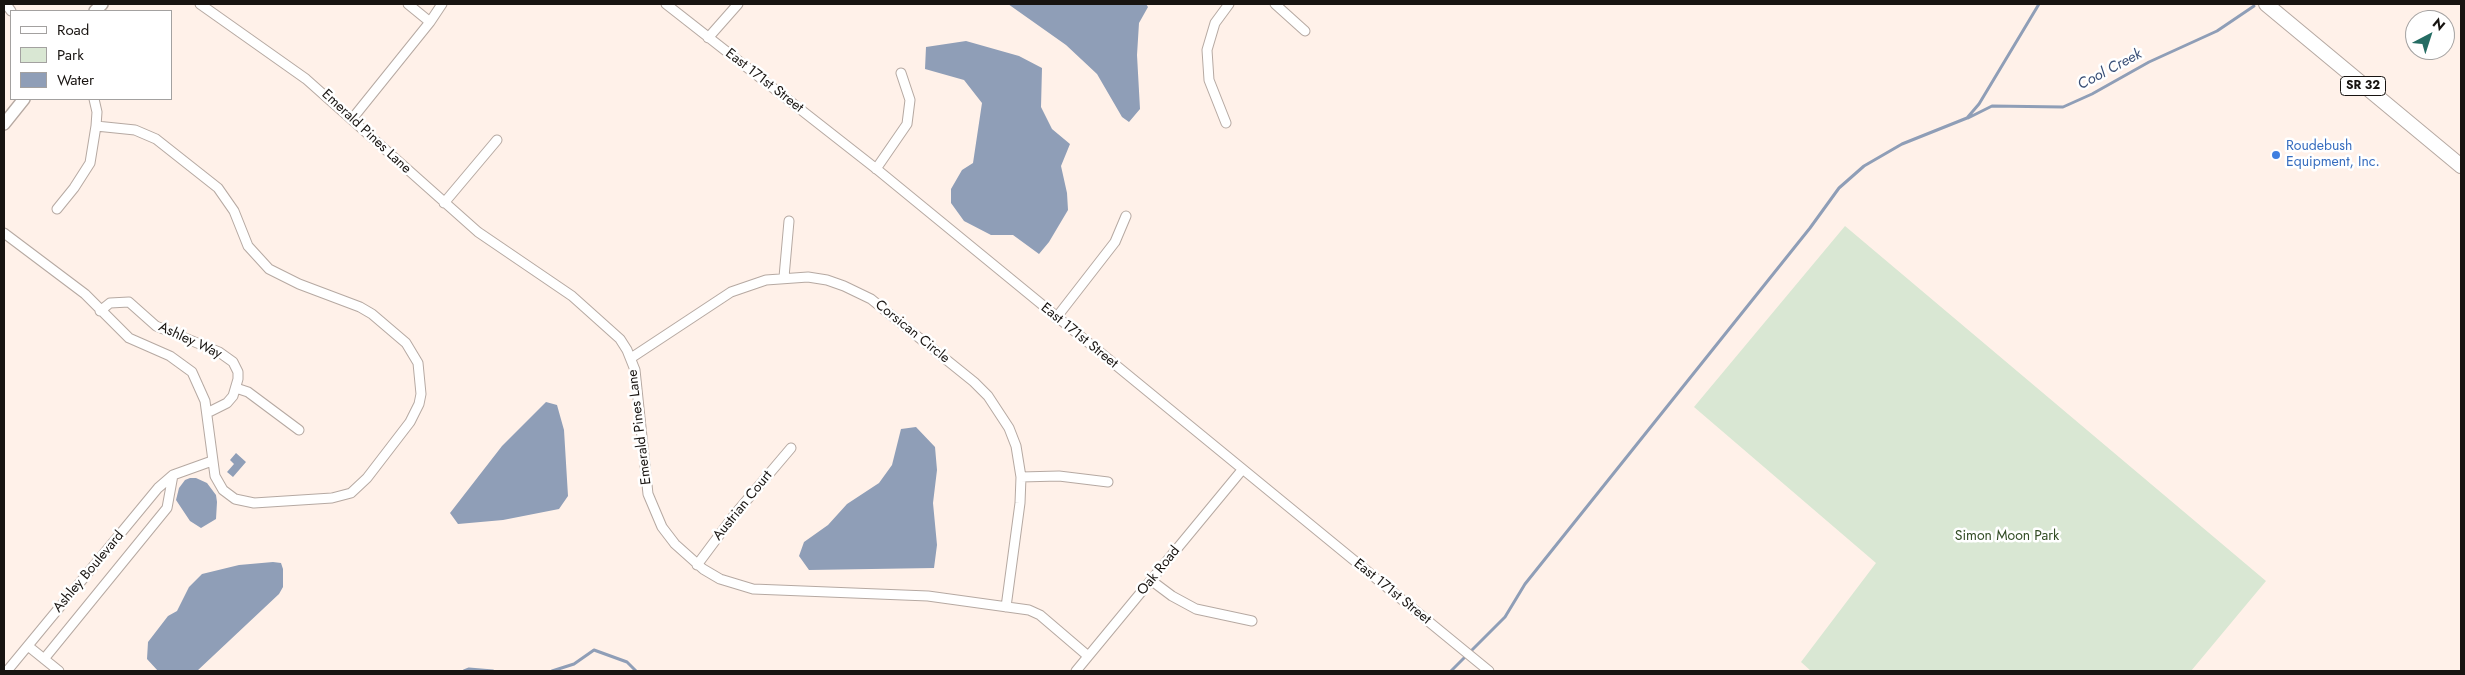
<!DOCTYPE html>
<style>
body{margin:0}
#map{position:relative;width:2465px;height:675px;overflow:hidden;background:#fff1e9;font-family:Jost,sans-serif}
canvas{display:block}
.frame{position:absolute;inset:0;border:5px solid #181411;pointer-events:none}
.legend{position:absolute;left:10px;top:10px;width:162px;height:90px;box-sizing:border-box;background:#fff;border:1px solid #a3a1a0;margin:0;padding:6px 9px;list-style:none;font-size:15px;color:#181411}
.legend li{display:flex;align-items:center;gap:10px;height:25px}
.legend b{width:25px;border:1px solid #a3a1a0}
.north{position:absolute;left:2405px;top:10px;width:50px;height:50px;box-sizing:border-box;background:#fff;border:1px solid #a3a1a0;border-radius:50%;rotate:40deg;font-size:14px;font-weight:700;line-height:20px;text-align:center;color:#181411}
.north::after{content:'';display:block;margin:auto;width:18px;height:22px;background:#256c63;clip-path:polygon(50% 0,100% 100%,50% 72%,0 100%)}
</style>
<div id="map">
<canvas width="2465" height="675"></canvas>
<div class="frame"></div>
<ul class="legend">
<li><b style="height:6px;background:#fff"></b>Road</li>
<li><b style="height:14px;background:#d9e7d3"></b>Park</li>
<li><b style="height:14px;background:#8f9eb7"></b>Water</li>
</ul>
<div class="north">N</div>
</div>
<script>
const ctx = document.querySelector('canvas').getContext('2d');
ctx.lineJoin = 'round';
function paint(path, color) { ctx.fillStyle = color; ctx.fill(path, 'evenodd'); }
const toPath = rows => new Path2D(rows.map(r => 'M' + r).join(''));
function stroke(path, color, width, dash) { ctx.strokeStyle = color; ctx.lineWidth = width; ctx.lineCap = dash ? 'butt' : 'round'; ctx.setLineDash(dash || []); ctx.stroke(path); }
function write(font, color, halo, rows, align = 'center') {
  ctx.font = font + ' Jost,sans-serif'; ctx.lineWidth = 5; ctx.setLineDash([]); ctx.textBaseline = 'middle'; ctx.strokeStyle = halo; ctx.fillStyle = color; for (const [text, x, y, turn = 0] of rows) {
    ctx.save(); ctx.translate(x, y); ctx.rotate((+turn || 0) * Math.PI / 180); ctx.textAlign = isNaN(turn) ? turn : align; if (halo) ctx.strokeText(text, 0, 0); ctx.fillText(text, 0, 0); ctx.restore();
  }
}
paint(toPath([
 [1845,226,2266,581,2191,671,1811,671,1801,662,1876,563,1694,407]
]), '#d9e7d3');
paint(toPath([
 [1008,4,1146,4,1148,7,1139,23,1137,55,1140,109,1129,122,1122,117,1097,74,1066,45],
 [966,41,1019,56,1042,68,1041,107,1052,129,1070,144,1061,166,1067,193,1068,210,1049,242,1039,254,1013,235,991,235,964,221,951,203,951,189,962,170,973,163,982,103,964,80,925,69,926,47],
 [546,402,557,405,564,430,568,496,559,509,503,520,458,524,450,513,502,446],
 [916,427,935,447,937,470,933,503,937,545,934,568,809,570,799,556,804,542,828,525,847,504,879,483,892,465,901,429],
 [236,453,246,462,233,477,227,472,234,464,230,460],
 [190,478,196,478,207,483,216,495,217,502,216,519,201,528,190,521,176,500,179,488,185,480],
 [273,562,281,563,283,569,283,587,279,594,197,671,158,671,147,659,148,642,168,616,177,611,189,587,202,574,239,565]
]), '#8f9eb7');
stroke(toPath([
 [1968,118,1992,106,2063,107,2092,94,2149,62,2217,31,2254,6],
 [464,671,469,669,493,671],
 [552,671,574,664,594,650,627,662,636,671],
 [1451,671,1505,617,1525,584,1810,228,1839,188,1864,166,1902,144,1967,118,1979,104,2039,4]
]), '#8f9eb7', 3);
const minor = toPath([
 [6,4,11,11],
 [200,4,306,79,478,232,572,296,620,339,627,350,635,370,648,494,662,527,675,544,703,569,720,579,753,589,928,596,1029,610,1040,615,1088,656],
 [408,4,430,22,442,4],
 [666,4,879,171,1489,671],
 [1275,4,1305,31],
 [708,38,738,4],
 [352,119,430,22],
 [1226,123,1209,80,1207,50,1215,23,1229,4],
 [876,169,907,124,910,100,901,73],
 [444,203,497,140],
 [57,209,74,188,90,163,96,126,97,112,94,99],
 [4,233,85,294,129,338,170,356,192,372,205,401,215,476,223,490,235,499,254,503,332,498,351,493,367,478,410,422,419,404,421,394,418,363,406,343,372,314,360,307,299,284,269,269,248,246,234,211,218,188,156,139,135,130,96,126],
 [784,277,789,221],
 [100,311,110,303,129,302,156,326,219,352,233,362,238,372,238,379,233,396,227,403,207,413],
 [1056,318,1115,242,1126,216],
 [631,358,731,292,766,280,808,277,827,280,844,286,871,299,974,382,988,396,1009,428,1016,446,1021,477,1020,503,1006,607],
 [236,388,248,392,299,430],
 [1021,477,1059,476,1108,482],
 [697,565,735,514,791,448],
 [1152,581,1172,596,1196,609,1252,621],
 [28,646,59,671],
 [44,659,167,508,173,475],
 [7,671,158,488,173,475,212,461],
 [1076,671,1242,470]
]);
const tertiary = toPath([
 [95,11,102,4],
 [4,124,24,99]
]);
const primary = toPath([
 [2266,4,2461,166]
]);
stroke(minor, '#b6a9a2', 11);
stroke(tertiary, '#b6a9a2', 14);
stroke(primary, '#b6a9a2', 16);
stroke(minor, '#fff', 9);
stroke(tertiary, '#fff', 11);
stroke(primary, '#fff', 14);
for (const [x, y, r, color] of [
 [2276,155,5,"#3f7fe0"]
]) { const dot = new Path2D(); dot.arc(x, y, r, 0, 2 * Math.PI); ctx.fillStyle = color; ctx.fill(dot); stroke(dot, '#fff', 2); }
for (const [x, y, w] of [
 [2363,86,45]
]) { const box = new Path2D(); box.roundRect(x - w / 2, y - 9.5, w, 19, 4); ctx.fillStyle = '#fff'; ctx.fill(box); stroke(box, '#181411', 1); }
write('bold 12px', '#181411', null, [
 ["SR 32",2363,86]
]);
write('14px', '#181411', '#fff', [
 ["East 171st Street",764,81,38],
 ["Emerald Pines Lane",366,132,43],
 ["Corsican Circle",912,332,39],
 ["East 171st Street",1079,336,39],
 ["Ashley Way",190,341,25],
 ["Emerald Pines Lane",640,427,-97],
 ["Austrian Court",743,506,-51],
 ["Oak Road",1159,571,-51],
 ["Ashley Boulevard",89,572,-50],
 ["East 171st Street",1392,592,39]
]);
write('14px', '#366cbe', '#fff', [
 ["Roudebush",2286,147],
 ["Equipment, Inc.",2286,163]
], 'left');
write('14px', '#334d25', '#fff', [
 ["Simon Moon Park",2007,537]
]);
write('italic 15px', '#3a4f76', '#fff', [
 ["Cool Creek",2110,70,-28]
]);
</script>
